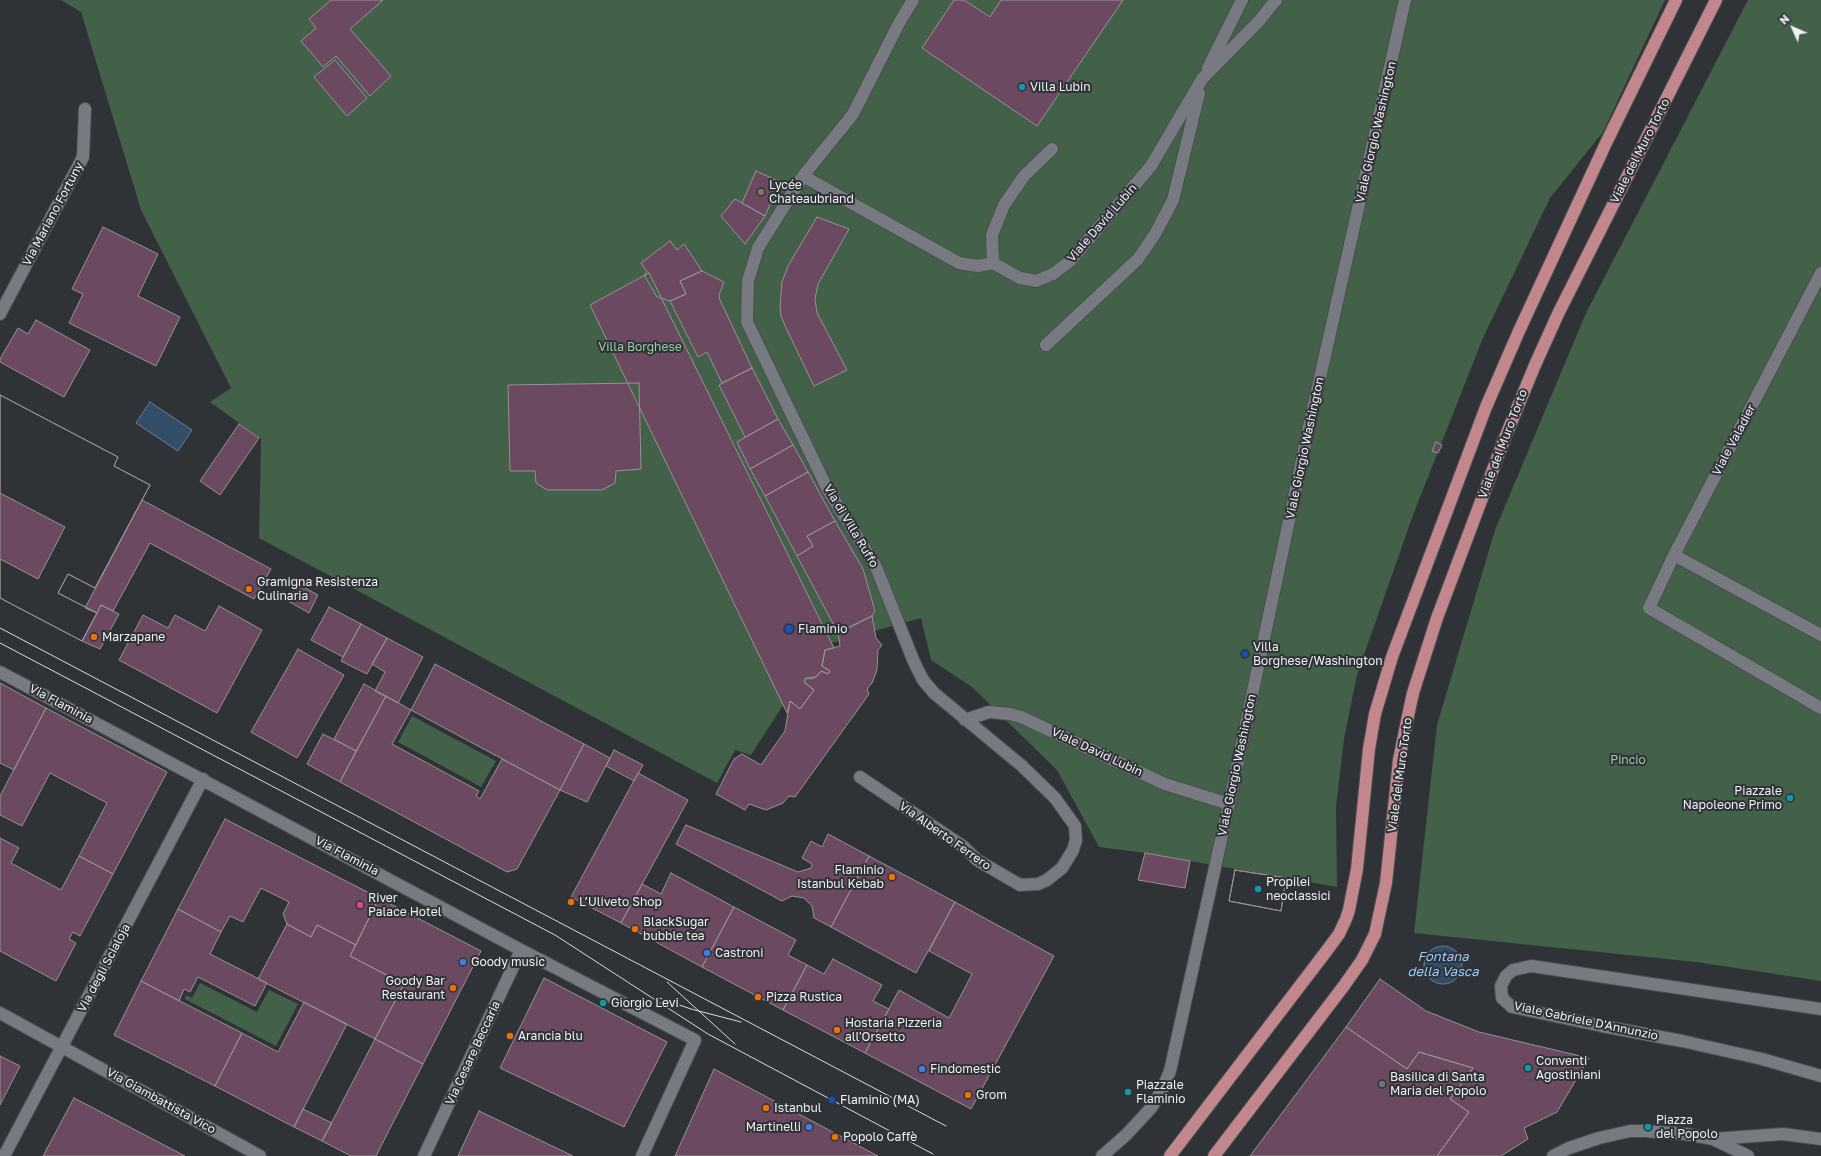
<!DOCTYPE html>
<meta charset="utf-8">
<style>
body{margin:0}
#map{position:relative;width:1821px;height:1156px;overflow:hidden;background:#2f3236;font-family:"Golos Text",sans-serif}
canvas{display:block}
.north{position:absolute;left:1773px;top:8px;width:40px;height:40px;-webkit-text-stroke:3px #2f3236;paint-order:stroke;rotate:315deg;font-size:11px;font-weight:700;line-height:16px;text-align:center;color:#eef0f3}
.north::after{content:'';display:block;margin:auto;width:14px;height:18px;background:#eef0f3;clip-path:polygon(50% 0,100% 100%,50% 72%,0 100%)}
</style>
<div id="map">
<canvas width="1821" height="1156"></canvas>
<div class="north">N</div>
</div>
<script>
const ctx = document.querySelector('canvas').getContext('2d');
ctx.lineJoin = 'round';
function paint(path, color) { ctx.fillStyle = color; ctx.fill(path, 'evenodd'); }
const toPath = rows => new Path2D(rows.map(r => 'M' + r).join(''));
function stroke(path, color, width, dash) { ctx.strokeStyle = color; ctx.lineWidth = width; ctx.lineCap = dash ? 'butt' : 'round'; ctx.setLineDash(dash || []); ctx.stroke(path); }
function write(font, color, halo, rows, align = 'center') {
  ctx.font = font + ' "Golos Text",sans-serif'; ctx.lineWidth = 4; ctx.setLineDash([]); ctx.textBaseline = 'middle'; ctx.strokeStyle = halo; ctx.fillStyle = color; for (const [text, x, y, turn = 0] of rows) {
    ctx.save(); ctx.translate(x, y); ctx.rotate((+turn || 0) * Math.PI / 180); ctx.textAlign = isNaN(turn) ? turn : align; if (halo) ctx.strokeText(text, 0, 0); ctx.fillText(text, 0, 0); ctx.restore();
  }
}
paint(toPath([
 [61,0,1665,0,1603,132,1550,198,1483,338,1413,515,1357,675,1344,739,1336,807,1337,887,1145,853,1099,847,1057,770,972,687,931,660,921,618,821,646,751,755,735,750,717,783,259,538,261,439,210,402,231,388,141,210,81,12],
 [1748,0,1821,0,1821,981,1696,962,1414,933,1437,725,1495,530,1586,313],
 [412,716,496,761,481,787,398,742],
 [200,983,257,1012,269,990,298,1004,276,1046,185,999,186,995,192,998]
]), '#436049');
const water = toPath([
 [150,402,192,430,178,451,136,423,150,402],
 '1424 965a19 19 0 1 1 38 0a19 19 0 1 1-38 0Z'
]);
paint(water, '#314d67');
stroke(water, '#6a7e91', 1);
const building = toPath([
 [331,0,383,0,350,29,391,76,370,96,336,56,323,67,301,41,316,28,309,19,331,0],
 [954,0,964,0,990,17,1001,0,1123,0,1037,126,922,48,954,0],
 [335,60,367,98,347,116,314,77,335,60],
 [756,171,780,182,765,216,742,203,756,171],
 [735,199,765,216,745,244,721,216,735,199],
 [817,217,849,229,818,284,815,299,817,313,847,370,814,386,787,330,781,316,780,306,782,282,788,266,817,217],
 [103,227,158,254,138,296,180,317,156,366,69,323,83,294,72,289,103,227],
 [670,241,677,250,684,244,702,271,680,281,686,294,670,301,657,297,644,275,647,272,641,263,670,241],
 [702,271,724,282,719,295,720,300,752,368,722,383,707,352,698,357,670,301,686,294,680,281,702,271],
 [649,273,834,648,825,650,822,666,830,671,828,674,821,671,816,677,811,679,806,678,804,682,814,690,800,709,790,701,787,713,590,305,649,273],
 [36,320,90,350,64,397,0,362,0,359,18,328,28,334,36,320],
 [752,368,778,419,745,437,719,385,752,368],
 [639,383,641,469,616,471,615,483,602,490,547,490,536,483,535,471,510,471,508,385,639,383],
 [0,395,118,457,114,466,150,485,95,588,68,574,58,593,97,613,82,641,0,598,0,559,38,579,65,527,0,493,0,395],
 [0,395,118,457,114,466,150,485,95,588,68,574,58,593,97,613,82,641,0,598,0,395],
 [778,419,793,445,750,469,737,442,778,419],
 [239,424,259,438,220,495,200,481,239,424],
 [1436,442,1442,445,1438,453,1432,451,1436,442],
 [793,445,808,472,765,496,750,469,793,445],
 [808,472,835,521,807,536,813,546,797,556,765,496,808,472],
 [142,500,271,569,254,599,150,543,113,611,101,605,97,613,85,608,142,500],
 [835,521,863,569,875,611,872,616,838,633,797,556,813,546,807,536,835,521],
 [298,584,318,595,309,613,288,601,298,584],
 [101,605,119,614,100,649,82,641,101,605],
 [219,606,262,630,217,713,119,660,143,615,168,628,175,615,205,631,219,606],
 [329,607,361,624,343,657,311,640,329,607],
 [872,616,876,638,882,645,878,650,877,670,872,683,867,689,869,694,795,797,789,796,783,803,766,810,749,804,745,810,716,794,734,759,742,754,761,765,785,731,790,701,800,709,814,690,804,682,806,678,816,677,821,671,828,674,830,671,822,666,825,650,840,646,838,633,872,616],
 [361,624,387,638,367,674,341,661,361,624],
 [387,638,423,657,398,703,375,691,385,672,372,664,387,638],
 [298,649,344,675,297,758,251,732,298,649],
 [435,664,584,744,560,790,411,710,435,664],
 [0,683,46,708,14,770,0,763,0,683],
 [364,684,386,696,356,751,334,739,364,684],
 [386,696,411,710,392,744,479,791,476,796,480,799,502,759,560,790,517,869,507,872,340,782,386,696],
 [46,708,167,772,113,874,79,856,107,803,50,773,22,826,0,815,0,796,46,708],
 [323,734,356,751,340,782,307,764,323,734],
 [584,744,610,758,587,802,560,790,584,744],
 [614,750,643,765,634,781,606,766,614,750],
 [638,773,688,800,621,923,571,897,638,773],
 [225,819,379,898,356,945,317,925,311,937,287,924,283,914,289,902,261,888,243,922,230,916,221,932,178,909,225,819],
 [686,825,798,872,811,868,812,864,802,858,811,841,822,847,828,834,869,856,831,927,814,918,812,906,804,898,792,896,782,901,676,844,686,825],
 [0,838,19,848,11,863,61,890,79,856,113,874,80,936,73,932,69,939,76,943,56,981,0,951,0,838],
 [1145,853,1190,861,1185,888,1138,880,1145,853],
 [869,856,955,902,916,973,831,927,869,856],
 [1235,870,1286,878,1281,911,1229,901,1235,870],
 [1235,870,1286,878,1281,911,1229,901,1235,870],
 [671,873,734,907,702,967,621,923,642,884,661,894,671,873],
 [379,898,481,951,423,1064,375,1039,404,984,350,956,379,898],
 [955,902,1054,956,971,1109,865,1053,899,990,949,1018,972,974,929,951,955,902],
 [734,907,796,940,788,955,807,965,783,1010,702,967,734,907],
 [178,909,221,932,210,954,267,983,255,1006,198,977,190,992,184,989,179,1001,141,981,178,909],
 [287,924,311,937,317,925,356,945,350,956,404,984,375,1039,258,979,287,924],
 [833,959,882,985,873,1001,889,1009,865,1053,783,1010,807,965,824,974,833,959],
 [544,978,667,1042,624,1127,500,1068,544,978],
 [1380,979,1426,1011,1479,1032,1589,1058,1557,1112,1524,1128,1528,1139,1501,1156,1437,1156,1469,1112,1450,1099,1473,1068,1419,1052,1407,1069,1346,1027,1380,979],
 [141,981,242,1033,215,1086,114,1035,141,981],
 [304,1002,347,1024,294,1127,215,1086,242,1033,278,1052,304,1002],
 [1346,1027,1407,1069,1419,1052,1473,1068,1450,1099,1469,1112,1437,1156,1250,1156,1346,1027],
 [375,1039,423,1064,376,1156,351,1156,322,1141,375,1039],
 [0,1056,20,1066,0,1105,0,1056],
 [714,1069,878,1156,675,1156,714,1069],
 [74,1098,185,1156,43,1156,74,1098],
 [303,1109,332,1123,322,1141,294,1127,303,1109],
 [479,1111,573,1156,458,1156,479,1111]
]);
paint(building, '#6b4a61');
stroke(building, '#979195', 1);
const minor = toPath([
 [1208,68,1242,0],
 [803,176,959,263,978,266,993,263],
 [993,263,1020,278,1036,281,1053,274,1070,261,1151,166,1202,79,1259,21,1276,0],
 [993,263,992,235,1004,205,1024,176,1052,149],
 [1821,273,1674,555,1649,608,1821,708],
 [0,314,83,157,85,109],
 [1046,345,1138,259,1155,234,1173,200,1199,93],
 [1674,555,1821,635],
 [0,672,521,950,695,1040,642,1156],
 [965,720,989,712,1010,714,1021,717,1165,784,1229,804],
 [860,777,964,847,977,860,1020,885,1038,884,1047,880,1062,868,1073,850,1076,840,1075,826,1055,798,1022,766,934,693,923,680,914,662,876,567,828,490,747,322,748,281,758,248,803,176,853,114,899,23,913,0],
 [1821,1009,1531,966,1513,970,1506,976,1501,986,1502,998,1512,1007,1602,1026,1682,1041,1762,1059,1821,1076],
 [0,1013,260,1156],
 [1713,1139,1783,1134,1821,1139],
 [4,1156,203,779],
 [424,1156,521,950],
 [1102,1156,1126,1135,1151,1108,1162,1090,1170,1071,1229,804,1308,431,1405,0],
 [1553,1156,1569,1148,1599,1138,1630,1131,1645,1131,1686,1134,1713,1139,1748,1156]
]);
const major = toPath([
 [1170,1156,1325,953,1339,934,1346,919,1349,910,1357,869,1369,749,1375,714,1392,657,1486,407,1519,331,1606,143,1676,0],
 [1214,1156,1343,987,1362,960,1375,934,1386,883,1399,760,1408,716,1413,693,1437,618,1504,440,1535,365,1558,314,1716,0]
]);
stroke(minor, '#4b4d51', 14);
stroke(major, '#4b4d51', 14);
stroke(minor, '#777a80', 12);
stroke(major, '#c1878d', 12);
stroke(toPath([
 [0,628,946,1126],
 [0,643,555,935,708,1034,933,1154],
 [667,982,735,1044],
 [659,998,691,1009,741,1022]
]), '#d9dbde', 1);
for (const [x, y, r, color] of [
 [1022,87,4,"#0f9aa8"],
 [761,192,4,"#8d6e63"],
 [249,589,4,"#e8710a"],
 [789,629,5,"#1a4fb4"],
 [94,637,4,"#e8710a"],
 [1245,654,4,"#1a4fb4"],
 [1790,798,4,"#0f9aa8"],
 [892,877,4,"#e8710a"],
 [1258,889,4,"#0f9aa8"],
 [571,902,4,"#e8710a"],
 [360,905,4,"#d1479c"],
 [635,929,4,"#e8710a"],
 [707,953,4,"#3f7fe0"],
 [463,962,4,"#3f7fe0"],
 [453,988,4,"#e8710a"],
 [758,997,4,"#e8710a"],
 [603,1003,4,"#0f9aa8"],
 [837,1030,4,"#e8710a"],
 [510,1036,4,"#e8710a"],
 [1528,1068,4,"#0f9aa8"],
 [922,1069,4,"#3f7fe0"],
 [1382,1084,4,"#6b7280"],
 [1128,1092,4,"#0f9aa8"],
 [968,1095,4,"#e8710a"],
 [832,1100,4,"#1a4fb4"],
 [766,1108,4,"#e8710a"],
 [809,1127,4,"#3f7fe0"],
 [1648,1127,4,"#0f9aa8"],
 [835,1137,4,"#e8710a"]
]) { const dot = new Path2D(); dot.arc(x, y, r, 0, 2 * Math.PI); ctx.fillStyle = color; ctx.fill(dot); stroke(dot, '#2f3236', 1.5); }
write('12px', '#eef0f3', '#2f3236', [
 ["Villa Lubin",1030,87],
 ["Lycée",769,185],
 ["Chateaubriand",769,199],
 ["Gramigna Resistenza",257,582],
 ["Culinaria",257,596],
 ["Flaminio",798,629],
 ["Marzapane",102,637],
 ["Villa",1253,647],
 ["Borghese/Washington",1253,661],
 ["Piazzale",1782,791,"right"],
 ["Napoleone Primo",1782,805,"right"],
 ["Flaminio",884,870,"right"],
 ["Istanbul Kebab",884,884,"right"],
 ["Propilei",1266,882],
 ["neoclassici",1266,896],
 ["River",368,898],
 ["Palace Hotel",368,912],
 ["L’Uliveto Shop",579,902],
 ["BlackSugar",643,922],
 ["bubble tea",643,936],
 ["Castroni",715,953],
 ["Goody music",471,962],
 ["Goody Bar",445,981,"right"],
 ["Restaurant",445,995,"right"],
 ["Pizza Rustica",766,997],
 ["Giorgio Levi",611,1003],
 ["Hostaria Pizzeria",845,1023],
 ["all'Orsetto",845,1037],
 ["Arancia blu",518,1036],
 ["Conventi",1536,1061],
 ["Agostiniani",1536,1075],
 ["Findomestic",930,1069],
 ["Basilica di Santa",1390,1077],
 ["Maria del Popolo",1390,1091],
 ["Piazzale",1136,1085],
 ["Flaminio",1136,1099],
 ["Grom",976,1095],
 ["Flaminio (MA)",840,1100],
 ["Istanbul",774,1108],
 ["Piazza",1656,1120],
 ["del Popolo",1656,1134],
 ["Martinelli",801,1127,"right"],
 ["Popolo Caffè",843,1137]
], 'left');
write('12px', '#eef0f3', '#2f3236', [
 ["Viale Giorgio Washington",1376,132,-77],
 ["Viale del Muro Torto",1640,151,-63],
 ["Via Mariano Fortuny",53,214,-62],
 ["Viale David Lubin",1102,223,-49],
 ["Viale Valadier",1734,440,-62],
 ["Viale del Muro Torto",1503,444,-69],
 ["Viale Giorgio Washington",1305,448,-78],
 ["Via di Villa Ruffo",851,526,59],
 ["Via Flaminia",61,704,28],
 ["Viale David Lubin",1097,752,25],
 ["Viale Giorgio Washington",1237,765,-78],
 ["Viale del Muro Torto",1400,775,-82],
 ["Via Alberto Ferrero",945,836,35],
 ["Via Flaminia",347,856,28],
 ["Via degli Scialoja",104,968,-62],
 ["Viale Gabriele D'Annunzio",1586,1021,12],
 ["Via Cesare Beccaria",473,1053,-65],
 ["Via Giambattista Vico",161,1101,29]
]);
write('12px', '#97cfa3', '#2f3236', [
 ["Villa Borghese",640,347],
 ["Pincio",1628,760]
]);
write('italic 13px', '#97c9f9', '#2f3236', [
 ["Fontana",1443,957],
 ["della Vasca",1443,972]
]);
</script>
